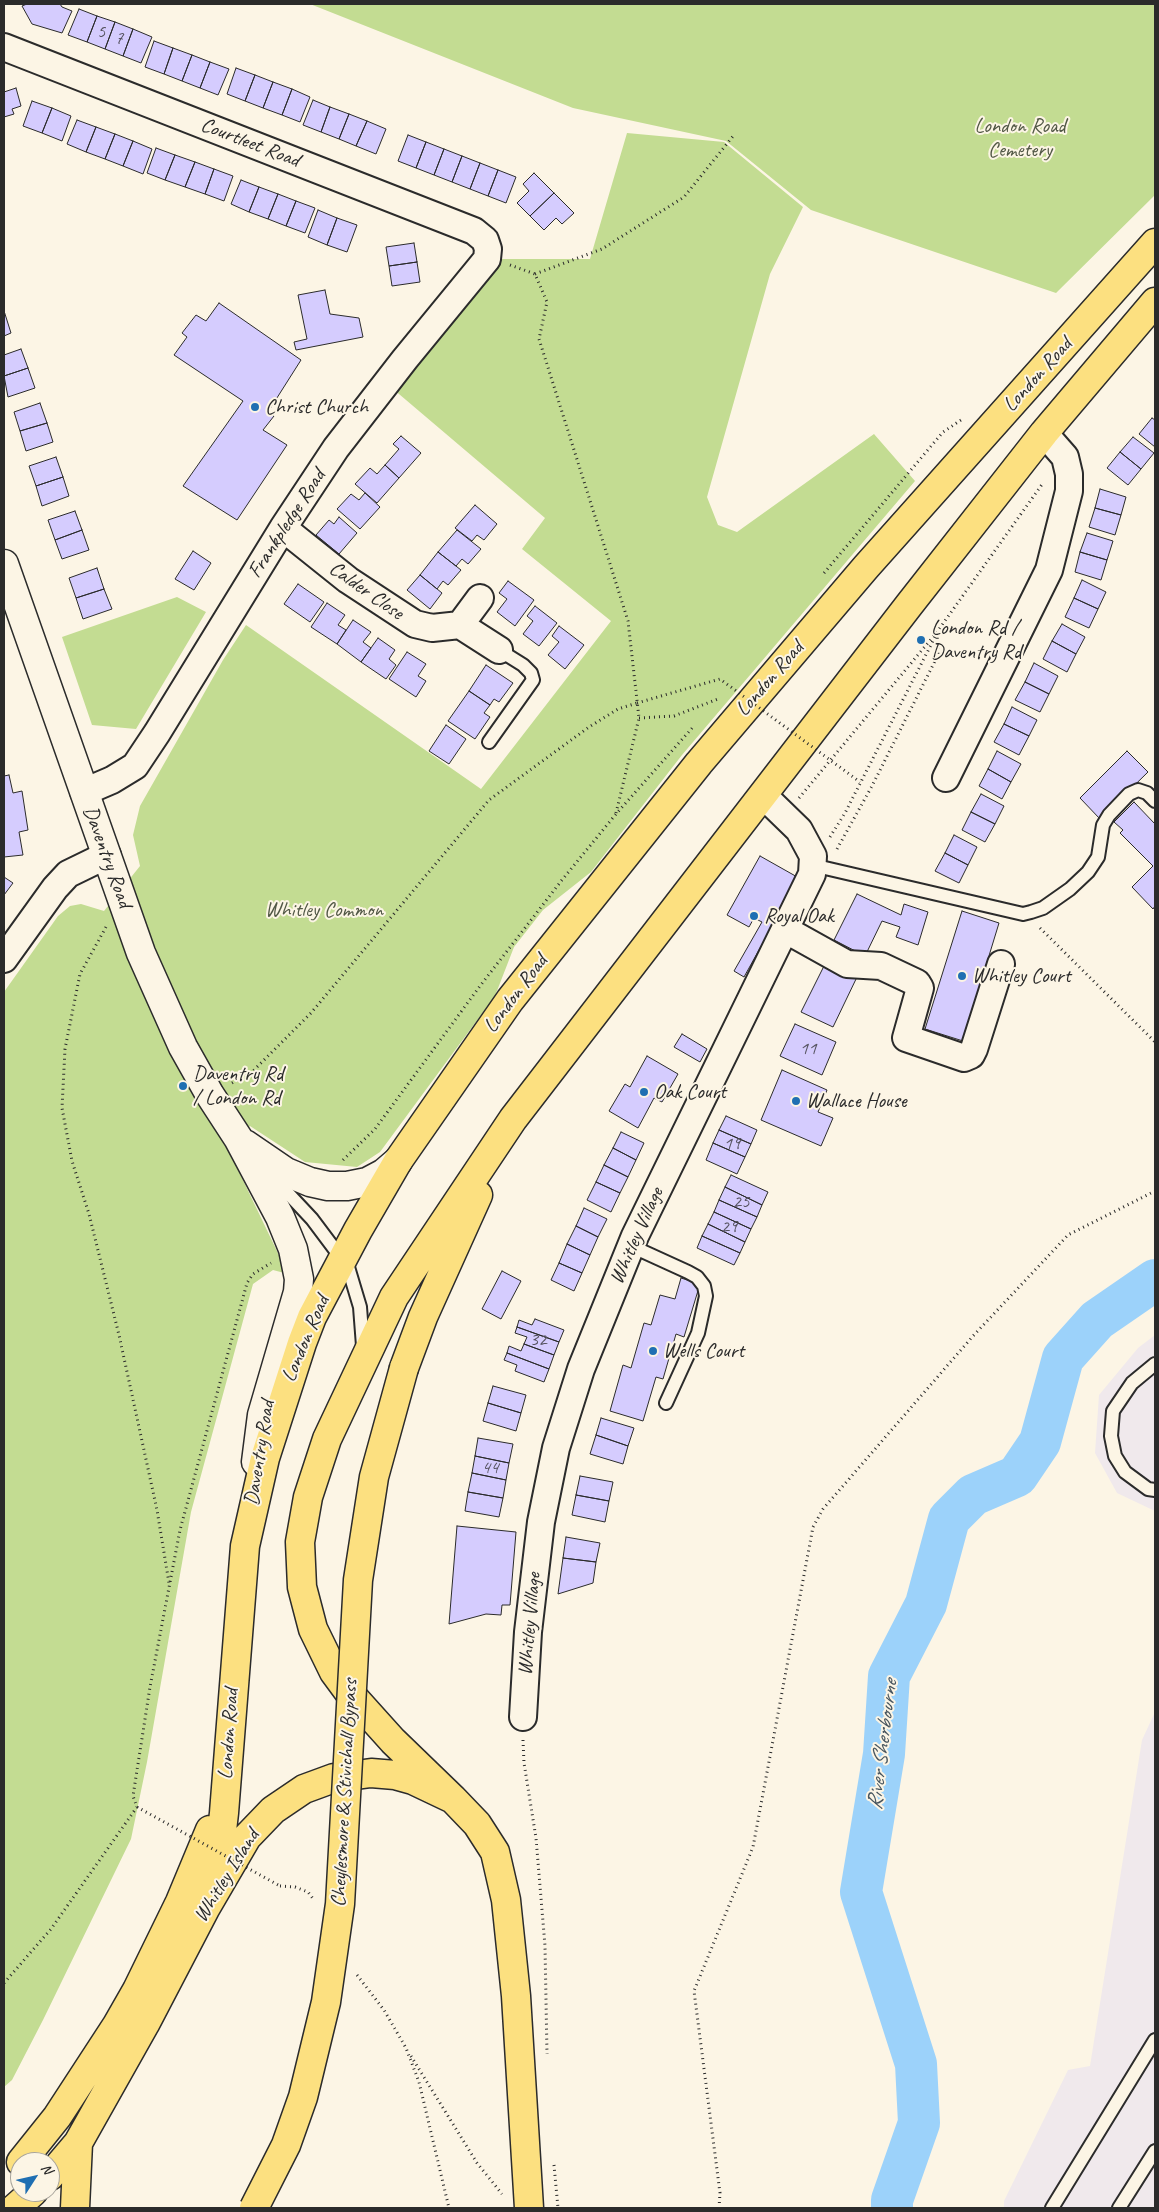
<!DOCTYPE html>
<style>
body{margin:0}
#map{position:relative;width:1159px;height:2212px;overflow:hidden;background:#fcf5e5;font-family:Caveat,sans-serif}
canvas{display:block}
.frame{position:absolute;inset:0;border:5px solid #2b2b2b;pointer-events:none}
.north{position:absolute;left:10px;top:2152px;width:50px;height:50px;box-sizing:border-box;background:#fcf5e5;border:1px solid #a8a49b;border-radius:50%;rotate:55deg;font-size:14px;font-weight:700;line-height:20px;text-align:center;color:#2b2b2b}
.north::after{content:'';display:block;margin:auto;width:18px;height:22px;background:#1f6fb2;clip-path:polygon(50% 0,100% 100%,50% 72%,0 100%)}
</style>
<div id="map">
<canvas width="1159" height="2212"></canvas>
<div class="frame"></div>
<div class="north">N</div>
</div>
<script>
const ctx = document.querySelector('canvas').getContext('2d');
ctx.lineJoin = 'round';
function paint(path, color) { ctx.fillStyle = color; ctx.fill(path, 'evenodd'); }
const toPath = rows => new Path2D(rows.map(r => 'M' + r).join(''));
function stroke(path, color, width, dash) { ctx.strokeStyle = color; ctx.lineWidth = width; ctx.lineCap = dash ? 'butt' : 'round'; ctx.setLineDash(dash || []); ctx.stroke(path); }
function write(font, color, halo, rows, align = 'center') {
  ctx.font = font + ' Caveat,sans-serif'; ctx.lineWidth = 4; ctx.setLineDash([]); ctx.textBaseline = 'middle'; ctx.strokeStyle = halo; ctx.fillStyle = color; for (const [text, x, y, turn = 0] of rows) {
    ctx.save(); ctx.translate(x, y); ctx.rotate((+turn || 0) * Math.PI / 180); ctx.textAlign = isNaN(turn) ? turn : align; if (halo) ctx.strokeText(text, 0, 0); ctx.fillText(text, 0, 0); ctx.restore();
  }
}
paint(toPath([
 [1155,1335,1155,1511,1117,1493,1095,1453,1099,1395,1138,1348],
 [1155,1712,1155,2208,1004,2208,1004,2201,1068,2070,1090,2066,1142,1740]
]), '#f0e9ec');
paint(toPath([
 [310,4,1155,4,1155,195,1056,293,811,210,726,141,573,108],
 [627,133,724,142,803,207,770,274,707,497,718,525,737,532,874,434,915,481,682,755,591,872,543,910,514,947,495,996,380,1152,357,1167,305,1162,250,1126,228,1149,288,1274,273,1270,253,1284,191,1512,147,1762,131,1839,43,2020,12,2080,4,2087,4,992,58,916,70,906,81,904,104,911,140,866,133,835,140,806,223,660,246,625,481,789,611,621,522,549,545,518,386,383,487,259,590,259],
 [177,597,206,612,136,729,92,725,62,637]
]), '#c3dc92');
stroke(toPath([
 [892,2208,892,2200,919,2123,916,2064,861,1892,884,1754,889,1676,926,1604,949,1519,973,1495,1017,1476,1040,1442,1063,1358,1097,1320,1155,1280]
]), '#9cd2fa', 42);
const building = toPath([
 [27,4,60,4,62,7,72,11,62,33,32,24,22,6,27,4],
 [79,9,97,16,87,42,68,35,79,9],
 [97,16,115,22,105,49,87,42,97,16],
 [115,22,133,29,123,56,105,49,115,22],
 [133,29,152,37,141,63,123,56,133,29],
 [154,41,173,48,164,74,145,67,154,41],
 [173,48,192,55,182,81,164,74,173,48],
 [192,55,210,62,200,88,182,81,192,55],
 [210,62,229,69,218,95,200,88,210,62],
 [236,68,255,75,245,101,227,94,236,68],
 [255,75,273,82,263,108,245,101,255,75],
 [273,82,292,89,282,115,263,108,273,82],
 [16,88,21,106,12,109,14,114,4,117,4,92,16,88],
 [292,89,310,97,300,122,282,115,292,89],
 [313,100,330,107,321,132,303,125,313,100],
 [32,101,52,108,42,133,23,126,32,101],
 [330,107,349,114,339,139,321,132,330,107],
 [52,108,71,116,62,141,42,133,52,108],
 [349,114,367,121,356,146,339,139,349,114],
 [77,120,96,127,86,152,67,144,77,120],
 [367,121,386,129,376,154,356,146,367,121],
 [96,127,115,134,105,159,86,152,96,127],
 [115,134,133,141,123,166,105,159,115,134],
 [408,135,426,142,416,168,398,161,408,135],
 [133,141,152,149,143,174,123,166,133,141],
 [426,142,444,149,434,175,416,168,426,142],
 [156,148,175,155,165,180,147,173,156,148],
 [444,149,462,156,452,182,434,175,444,149],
 [175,155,195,162,185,187,165,180,175,155],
 [462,156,480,163,470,189,452,182,462,156],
 [195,162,214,169,205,194,185,187,195,162],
 [480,163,498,170,488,196,470,189,480,163],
 [214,169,233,176,224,201,205,194,214,169],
 [498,170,516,177,506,203,488,196,498,170],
 [534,173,554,193,530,216,517,203,529,191,523,184,534,173],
 [241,180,259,187,249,212,231,204,241,180],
 [259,187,278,194,268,219,249,212,259,187],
 [554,193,574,213,562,224,556,218,544,230,530,216,554,193],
 [278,194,296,201,286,226,268,219,278,194],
 [296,201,315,208,305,233,286,226,296,201],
 [318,210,337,218,327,245,308,237,318,210],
 [337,218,357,225,347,252,327,245,337,218],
 [414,243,417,262,389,266,386,247,414,243],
 [417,262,420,282,392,286,389,266,417,262],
 [325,290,330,314,359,318,363,337,296,350,294,342,307,339,298,295,325,290],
 [219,303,301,360,268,412,274,416,263,430,287,445,237,520,183,486,243,401,174,355,187,337,182,333,196,315,206,321,219,303],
 [5,314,11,333,4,336,4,315,5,314],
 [21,349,28,368,4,376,4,355,21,349],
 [28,368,35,388,8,397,4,376,28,368],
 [40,403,47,423,20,431,14,412,40,403],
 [1152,418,1155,420,1155,447,1139,434,1152,418],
 [47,423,53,442,26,451,20,431,47,423],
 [401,436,421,453,399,478,385,465,399,449,393,444,401,436],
 [1133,437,1154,453,1141,469,1120,452,1133,437],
 [1120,452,1141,469,1128,485,1107,468,1120,452],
 [56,457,63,477,36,486,29,466,56,457],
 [385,465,399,478,377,503,355,484,370,468,377,474,385,465],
 [63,477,69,496,42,506,36,486,63,477],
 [1100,489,1126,497,1121,515,1095,508,1100,489],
 [365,493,380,507,360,529,337,509,351,494,359,500,365,493],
 [475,505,497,524,484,540,477,535,472,541,455,528,475,505],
 [1095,508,1121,515,1115,535,1089,527,1095,508],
 [75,511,82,530,55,540,48,520,75,511],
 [339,517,357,533,339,554,316,535,329,520,334,524,339,517],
 [82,530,89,550,62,559,55,540,82,530],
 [457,530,481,549,468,564,462,559,456,566,438,552,457,530],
 [1087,533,1113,541,1107,560,1080,552,1087,533],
 [193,551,211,563,194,590,175,579,193,551],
 [438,552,461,570,448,585,443,581,437,589,420,575,438,552],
 [1080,552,1107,560,1101,580,1075,572,1080,552],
 [97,568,104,589,76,598,69,578,97,568],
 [420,575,442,593,430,609,407,590,420,575],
 [1082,580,1106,592,1098,609,1074,598,1082,580],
 [508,581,534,600,515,626,497,612,507,599,499,593,508,581],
 [298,584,324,602,310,622,284,604,298,584],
 [104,589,112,609,83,619,76,598,104,589],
 [1074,598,1098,609,1089,628,1065,617,1074,598],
 [327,603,345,615,338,625,346,630,337,644,311,627,327,603],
 [535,606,557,623,539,646,523,634,533,621,527,616,535,606],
 [353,620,371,632,363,642,371,648,361,662,337,644,353,620],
 [1062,624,1085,637,1076,654,1052,641,1062,624],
 [559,626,584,645,565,669,548,655,559,642,552,636,559,626],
 [378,638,395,650,389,659,396,665,386,679,361,662,378,638],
 [1052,641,1076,654,1067,672,1043,659,1052,641],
 [407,652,426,664,418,676,426,681,416,697,389,679,407,652],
 [1034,663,1058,676,1049,694,1025,682,1034,663],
 [486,665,513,683,499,702,494,699,490,705,469,691,486,665],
 [1025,682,1049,694,1040,712,1015,700,1025,682],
 [469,691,490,705,484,713,490,717,475,739,448,721,469,691],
 [1012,707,1037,720,1029,736,1004,724,1012,707],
 [1004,724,1029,736,1019,755,994,742,1004,724],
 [446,725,466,739,449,764,429,751,446,725],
 [997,751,1021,764,1011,782,988,769,997,751],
 [1127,751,1148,772,1100,819,1080,798,1127,751],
 [988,769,1011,782,1002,799,979,786,988,769],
 [9,775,13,793,22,791,28,830,19,832,23,855,4,857,4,776,9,775],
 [981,794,1004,806,995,824,971,812,981,794],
 [1134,802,1155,824,1155,906,1153,909,1132,887,1153,866,1120,833,1123,830,1114,822,1134,802],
 [971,812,995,824,985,842,962,830,971,812],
 [954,835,977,847,968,865,945,853,954,835],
 [945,853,968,865,959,883,935,871,945,853],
 [760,856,799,878,744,977,734,971,762,922,754,918,749,927,727,915,760,856],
 [4,877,13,883,4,895,4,877],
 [857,894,901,915,904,904,928,912,918,945,896,937,900,927,882,921,865,956,834,940,857,894],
 [962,911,999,923,963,1041,925,1029,962,911],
 [826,962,857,977,833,1027,801,1012,826,962],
 [795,1024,836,1042,822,1075,780,1056,795,1024],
 [682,1034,707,1049,700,1062,674,1047,682,1034],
 [647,1056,678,1074,662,1102,654,1098,638,1128,609,1111,625,1084,630,1087,647,1056],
 [782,1070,827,1090,818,1112,833,1118,821,1146,761,1120,782,1070],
 [726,1116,757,1130,751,1144,719,1130,726,1116],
 [719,1130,751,1144,745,1157,713,1143,719,1130],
 [621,1132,644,1143,636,1160,613,1148,621,1132],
 [713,1143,745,1157,737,1174,706,1160,713,1143],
 [613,1148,636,1160,628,1177,604,1165,613,1148],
 [604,1165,628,1177,620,1193,596,1182,604,1165],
 [731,1175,768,1192,762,1205,725,1187,731,1175],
 [596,1182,620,1193,611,1212,587,1200,596,1182],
 [725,1187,762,1205,757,1217,719,1200,725,1187],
 [719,1200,757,1217,751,1229,714,1212,719,1200],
 [584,1208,607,1219,598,1237,576,1226,584,1208],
 [714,1212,751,1229,745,1242,708,1224,714,1212],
 [708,1224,745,1242,740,1253,702,1236,708,1224],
 [576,1226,598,1237,590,1255,567,1244,576,1226],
 [702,1236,740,1253,734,1265,697,1248,702,1236],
 [567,1244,590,1255,582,1273,559,1263,567,1244],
 [559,1263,582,1273,574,1291,551,1280,559,1263],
 [502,1271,521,1281,501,1319,482,1309,502,1271],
 [681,1278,700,1284,684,1337,676,1334,663,1379,656,1377,643,1421,610,1411,623,1365,631,1368,644,1323,651,1325,660,1295,675,1299,681,1278],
 [535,1319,564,1330,559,1342,517,1327,519,1320,532,1325,535,1319],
 [517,1327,559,1342,554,1355,524,1344,527,1337,515,1333,517,1327],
 [524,1344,554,1355,549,1369,507,1353,509,1346,521,1351,524,1344],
 [507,1353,549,1369,544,1382,515,1371,517,1365,504,1360,507,1353],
 [493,1386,526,1395,521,1413,488,1403,493,1386],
 [488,1403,521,1413,516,1431,483,1421,488,1403],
 [601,1418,634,1428,628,1446,596,1435,601,1418],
 [596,1435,628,1446,623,1464,590,1454,596,1435],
 [478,1438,513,1444,509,1463,475,1456,478,1438],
 [475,1456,509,1463,506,1480,472,1473,475,1456],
 [472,1473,506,1480,503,1498,468,1492,472,1473],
 [580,1476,613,1482,609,1501,576,1495,580,1476],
 [468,1492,503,1498,499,1517,465,1511,468,1492],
 [576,1495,609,1501,605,1522,572,1515,576,1495],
 [457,1526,516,1532,510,1605,502,1605,501,1615,486,1614,449,1624,457,1526],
 [566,1537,600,1543,596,1562,563,1558,566,1537],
 [563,1558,596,1562,593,1583,558,1594,563,1558]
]);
paint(building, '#d5ccfe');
stroke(building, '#2b2b2b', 1);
const lane = toPath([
 [489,742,533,680,531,673,523,665,499,650],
 [812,865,1023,914,1031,912,1043,908,1070,889,1088,872,1098,857,1103,825,1109,815,1129,794,1138,790,1147,793,1155,801],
 [268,1172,312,1219,348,1267,360,1307,363,1346],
 [631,1246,688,1272,697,1277,704,1286,706,1296,698,1333,666,1403],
 [1155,1364,1132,1383,1113,1411,1111,1436,1115,1456,1125,1472,1148,1489,1155,1490],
 [1052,2208,1155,2040],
 [1119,2208,1155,2151]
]);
const street = toPath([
 [4,47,474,231,485,240,488,249,487,259,405,359,336,448,283,528,157,733,135,766,112,780,84,792],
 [283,528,348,580,415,624,432,628,460,625,480,598],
 [460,625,499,650],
 [946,778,1049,570,1069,491,1069,474,1065,457,1044,433],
 [786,930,847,964,881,966,917,983,920,988,906,1038,964,1058,971,1055,974,1049,1001,964],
 [4,959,55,888,68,874,107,855],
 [523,1717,528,1632,541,1522,556,1448,581,1369,635,1236,812,874,813,856,799,830,764,796]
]);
const secondary = toPath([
 [4,564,141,953,183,1047,210,1095,238,1138,280,1217,293,1249,299,1279,298,1292,262,1415,256,1462],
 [245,1144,286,1172,310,1182,328,1186,347,1186,367,1182,384,1173,398,1161]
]);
const highway = toPath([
 [404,1368,423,1317,478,1195],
 [453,1799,393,1741,348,1691,334,1672,313,1629,302,1587,300,1542,308,1497,327,1439,394,1297,513,1119,909,605,1044,433,1155,302],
 [205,1909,221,1839,224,1813,245,1546,265,1458,302,1343,312,1317,358,1230,398,1161,510,1000,699,763,866,567,1155,243],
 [21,2162,57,2117,117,2025,137,1990,180,1902,210,1830],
 [50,2176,78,2143],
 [15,2208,33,2192],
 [75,2208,78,2143,145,2024,205,1909,247,1837,273,1810,304,1789,334,1778,371,1773,395,1775,413,1780,453,1799,477,1824,495,1852,506,1900,516,1996,529,2208]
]);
stroke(lane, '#2b2b2b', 16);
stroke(street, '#2b2b2b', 30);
stroke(secondary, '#2b2b2b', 31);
stroke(highway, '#2b2b2b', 31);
stroke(toPath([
 [510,265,535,274,547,302,539,339,628,621,639,718,616,813],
 [535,274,602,249,684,197,734,135],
 [824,573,943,432,961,420],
 [639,718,674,716,718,699],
 [799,798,937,632,1043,483],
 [830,837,845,813,935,637],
 [837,849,872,786,938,655,937,633],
 [106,927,80,974,65,1049,62,1108,72,1161,89,1214,119,1335,157,1510,169,1583],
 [1040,928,1155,1042],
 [232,1083,253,1071,311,1013,489,800,589,727,618,709,637,703],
 [343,1160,375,1129,480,986,562,880,616,814,694,726],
 [523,1740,524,1763,536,1838,545,1946,547,2054],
 [280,1886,295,1887,308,1892,314,1900],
 [357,1975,384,2010,406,2048,419,2082,449,2208],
 [4,1983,51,1929,137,1807,133,1796,150,1687,180,1530,247,1283,253,1274,271,1263],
 [411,2056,477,2163,502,2194],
 [554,2165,558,2208],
 [719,2208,720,2193,694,1991,753,1847,813,1527,823,1509,973,1336,1068,1235,1155,1191]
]), '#2b2b2b', 3, [1, 4]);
stroke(lane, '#fcf5e5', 12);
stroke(street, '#fcf5e5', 26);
stroke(secondary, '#fcf5e5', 28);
stroke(highway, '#fce080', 28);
const highwayBridge = toPath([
 [254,2208,286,2145,303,2097,326,2002,340,1904,358,1580,374,1477,404,1368]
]);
stroke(highwayBridge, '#2b2b2b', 31, []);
stroke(toPath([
 [637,703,720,679,860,782],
 [137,1807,280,1886]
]), '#2b2b2b', 3, [1, 4]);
stroke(highwayBridge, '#fce080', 28);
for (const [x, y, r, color] of [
 [255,407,5,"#1f6fb2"],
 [921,640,5,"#1f6fb2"],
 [754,916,5,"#1f6fb2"],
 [962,976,5,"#1f6fb2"],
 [183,1086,5,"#1f6fb2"],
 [644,1092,5,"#1f6fb2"],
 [796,1101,5,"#1f6fb2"],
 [653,1351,5,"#1f6fb2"]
]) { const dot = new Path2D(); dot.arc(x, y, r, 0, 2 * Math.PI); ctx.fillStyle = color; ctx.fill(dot); stroke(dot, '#fcf5e5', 2); }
write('19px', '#565360', null, [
 ["5",101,32],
 ["7",119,39],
 ["11",808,1049],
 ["19",732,1144],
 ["25",741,1202],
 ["29",729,1227],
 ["32",538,1340],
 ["44",490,1468]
]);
write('21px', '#515745', '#fcf5e5', [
 ["London Road",1020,126],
 ["Cemetery",1020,150],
 ["Whitley Common",324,910]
]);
write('21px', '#2b2b2b', '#fcf5e5', [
 ["Courtleet Road",250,143,21],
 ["London Road",1038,375,-48],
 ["Frankpledge Road",287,524,-57],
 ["Calder Close",366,591,35],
 ["London Road",770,679,-49],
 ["Daventry Road",107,857,70],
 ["London Road",516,994,-53],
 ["Whitley Village",637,1236,-66],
 ["London Road",306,1339,-67],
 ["Daventry Road",260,1453,-81],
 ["Whitley Village",530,1624,-85],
 ["London Road",229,1734,-86],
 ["Cheylesmore & Stivichall Bypass",345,1793,-87],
 ["Whitley Island",227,1876,-58]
]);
write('21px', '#2b2b2b', '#fcf5e5', [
 ["Christ Church",265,407],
 ["London Rd /",931,628],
 ["Daventry Rd",931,652],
 ["Royal Oak",764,916],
 ["Whitley Court",972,976],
 ["Daventry Rd",193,1074],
 ["/ London Rd",193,1098],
 ["Oak Court",654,1092],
 ["Wallace House",806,1101],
 ["Wells Court",663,1351]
], 'left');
write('italic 22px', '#47555f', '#fcf5e5', [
 ["River Sherbourne",883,1745,-83]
]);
</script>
